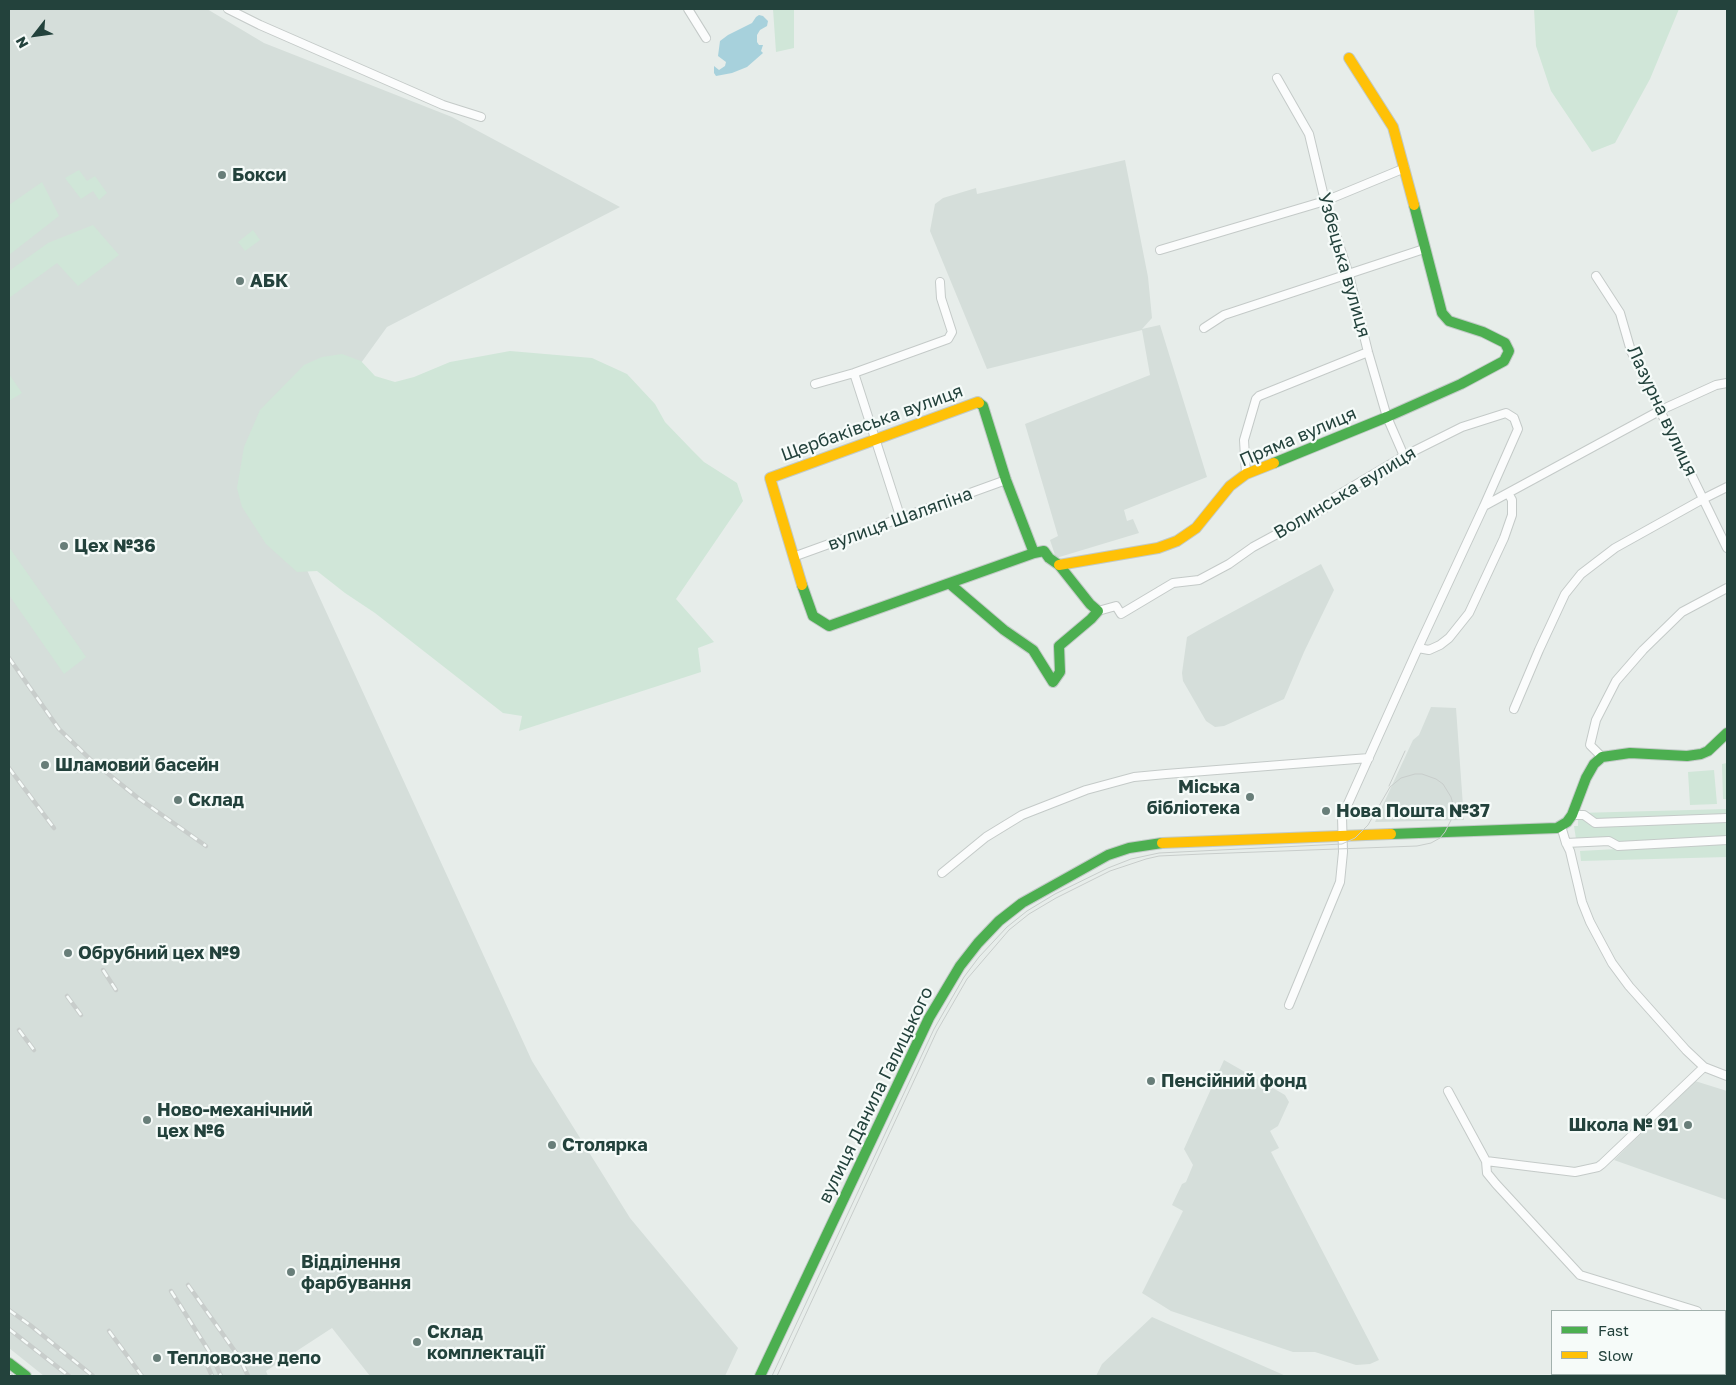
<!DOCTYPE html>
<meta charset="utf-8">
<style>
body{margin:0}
#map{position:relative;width:1736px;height:1385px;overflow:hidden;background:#e7edea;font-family:"Golos Text",sans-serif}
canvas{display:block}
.frame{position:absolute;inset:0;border:10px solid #23423c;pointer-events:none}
.legend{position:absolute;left:1551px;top:1310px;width:175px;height:65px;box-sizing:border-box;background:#f6fbf9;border:1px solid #a2b1ad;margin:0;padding:6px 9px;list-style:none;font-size:15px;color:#23423c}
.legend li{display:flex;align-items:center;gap:10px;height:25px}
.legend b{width:25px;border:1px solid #a2b1ad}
.north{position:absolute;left:10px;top:10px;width:50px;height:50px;-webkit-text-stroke:4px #f6fbf9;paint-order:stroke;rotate:240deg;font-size:14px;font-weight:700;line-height:20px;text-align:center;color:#23423c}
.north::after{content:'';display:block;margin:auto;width:18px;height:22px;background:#23423c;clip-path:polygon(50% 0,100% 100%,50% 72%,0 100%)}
</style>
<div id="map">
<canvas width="1736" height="1385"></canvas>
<div class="frame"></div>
<ul class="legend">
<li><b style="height:6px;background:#4caf50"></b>Fast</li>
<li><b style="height:6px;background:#ffc107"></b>Slow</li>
</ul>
<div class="north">N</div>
</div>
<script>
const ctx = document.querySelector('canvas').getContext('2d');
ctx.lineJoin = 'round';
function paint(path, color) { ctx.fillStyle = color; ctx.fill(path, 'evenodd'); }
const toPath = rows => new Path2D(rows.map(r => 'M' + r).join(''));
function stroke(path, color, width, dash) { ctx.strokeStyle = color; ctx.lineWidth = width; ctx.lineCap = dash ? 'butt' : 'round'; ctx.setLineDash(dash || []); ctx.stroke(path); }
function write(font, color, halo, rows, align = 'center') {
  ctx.font = font + ' "Golos Text",sans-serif'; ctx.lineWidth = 4.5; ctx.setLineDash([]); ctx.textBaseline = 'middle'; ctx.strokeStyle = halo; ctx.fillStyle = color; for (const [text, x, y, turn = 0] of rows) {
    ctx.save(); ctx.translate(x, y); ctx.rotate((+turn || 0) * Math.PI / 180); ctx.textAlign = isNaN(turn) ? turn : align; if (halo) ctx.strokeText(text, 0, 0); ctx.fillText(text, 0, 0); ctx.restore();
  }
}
paint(toPath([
 [9,9,207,9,264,43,452,117,620,207,387,327,301,446,301,557,532,1061,630,1218,738,1348,725,1376,370,1376,332,1328,266,1371,268,1376,44,1376,9,1348],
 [1125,160,1148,277,1152,318,1142,329,1160,325,1207,477,1124,510,1127,521,1133,519,1139,533,1056,558,1050,540,1058,536,1025,424,1150,375,1142,330,987,369,930,231,935,204,943,198,976,188,977,194],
 [1321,564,1334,590,1304,652,1284,699,1224,726,1215,727,1206,721,1183,681,1182,673,1187,637,1199,630],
 [1431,707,1456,708,1464,820,1375,822,1413,740,1419,735],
 [1224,1060,1285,1095,1289,1102,1278,1126,1270,1131,1279,1148,1271,1152,1379,1360,1370,1364,1356,1365,1315,1352,1293,1352,1171,1311,1142,1293,1183,1211,1172,1205,1182,1184,1186,1182,1193,1165,1184,1149],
 [1695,1081,1727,1091,1727,1200,1614,1160],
 [1152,1317,1286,1376,1096,1376,1102,1364]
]), '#d5deda');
paint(toPath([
 [773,9,794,9,794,48,776,52],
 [1534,9,1679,9,1650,79,1615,143,1592,152,1551,91,1536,46],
 [79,170,87,181,95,176,107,193,99,200,93,191,81,199,65,178],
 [42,182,59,216,9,255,9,205],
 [93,225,119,255,78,286,57,263,9,298,9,271,48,243],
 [253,230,260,240,245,251,238,242],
 [510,351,592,358,627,374,655,404,665,422,691,449,704,462,737,483,743,501,676,599,714,642,698,648,701,672,519,731,522,716,503,713,375,613,345,593,317,571,297,572,266,544,242,507,237,488,244,447,260,410,304,365,322,357,342,354,361,361,375,376,395,382,414,377,450,362],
 [9,374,22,393,9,401],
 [9,547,86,657,64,674,9,595],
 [1727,763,1727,799,1723,799,1722,764],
 [1714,770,1717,804,1690,805,1688,772],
 [1727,809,1727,857,1581,861,1580,851,1617,849,1618,846,1576,839,1574,826,1578,826,1578,813]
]), '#d0e6d8');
paint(toPath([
 [759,15,763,16,768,21,767,26,760,30,757,35,757,42,759,45,763,45,761,51,763,53,747,67,732,73,716,76,714,73,714,66,719,70,725,66,726,62,718,56,720,41,728,35,752,23,756,17]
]), '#a7d1dc');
const street = toPath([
 [228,9,260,25,443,105,481,117],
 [688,9,706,38],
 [1277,78,1309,134,1325,201,1349,275,1368,352,1387,417,1404,456],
 [1160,250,1325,201,1405,168],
 [1596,276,1620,313,1631,351,1727,548],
 [1204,328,1224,315,1424,249],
 [854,373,901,519],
 [815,384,854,373,948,339,952,332,941,298,940,282],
 [1246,474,1244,440,1256,399,1259,396,1368,352],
 [793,557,1006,480],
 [1098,611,1116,606,1121,614,1173,583,1199,580,1229,564,1253,547,1325,508,1335,497,1404,456,1462,427,1506,413,1514,418,1518,429,1484,506],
 [1418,648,1429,650,1440,645,1449,638,1469,613,1504,538,1512,515,1512,500,1508,493],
 [1514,709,1539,650,1565,594,1581,574,1615,548,1703,499,1727,487],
 [1602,757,1590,745,1596,720,1616,681,1643,650,1682,612,1727,588],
 [1572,815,1584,815,1595,823,1727,818],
 [1561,826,1566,843,1570,851,1582,902,1590,922,1612,963,1629,986,1686,1050,1704,1067,1727,1076],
 [1566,843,1609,841,1618,846,1727,840],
 [942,873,986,837,1022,815,1086,790,1134,777,1166,774,1369,758],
 [1289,1005,1340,882,1343,852,1342,817,1418,648,1484,506,1661,410,1716,385,1727,383],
 [1448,1091,1486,1161,1575,1172,1598,1167,1602,1164,1704,1067],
 [1486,1161,1487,1173,1496,1184,1580,1275,1697,1311],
 [1725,1321,1727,1322]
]);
const fast = toPath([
 [979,403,983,406,1006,480,1034,553],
 [1274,463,1387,417,1461,384,1504,361,1509,351,1505,343,1483,332,1449,321,1442,313,1414,205],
 [802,585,813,616,829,626,1034,553,1044,551,1049,558,1059,565,1090,604,1098,611,1091,619,1059,646,1060,672,1053,682,1033,650,1004,630,950,584],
 [1391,834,1557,828,1567,822,1572,815,1586,778,1594,764,1602,757,1630,753,1687,756,1701,754,1708,751,1727,733],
 [9,1363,26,1376],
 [760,1376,929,1018,960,966,978,943,999,921,1022,903,1108,855,1129,848,1162,843]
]);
const slow = toPath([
 [1349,58,1393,127,1414,205],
 [1059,565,1158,548,1177,541,1196,528,1230,486,1246,474,1274,463],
 [802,585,770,478,978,402,979,403],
 [1162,843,1391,834]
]);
stroke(street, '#c4cac8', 10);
stroke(fast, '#c2cac7', 12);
stroke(slow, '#c2cac7', 12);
stroke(street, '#fbfcfc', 8);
stroke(fast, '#4caf50', 10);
stroke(slow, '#ffc107', 10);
stroke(toPath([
 [1389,786,1405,751],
 [9,1372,14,1376],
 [772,1376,934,1029,964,977,979,957,1007,927,1027,911,1055,894,1108,868,1131,859,1159,853,1342,844,1355,838,1368,825,1390,787,1401,778,1415,774,1422,774,1436,779,1443,784,1451,797,1453,804,1452,818,1445,832,1440,838,1431,843,1417,846,1203,854,1159,856,1146,859,1110,871,1056,898,1029,914,1009,930,967,979,937,1031,777,1376]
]), '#c8cdcb', 1);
const rail = toPath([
 [9,658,59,729,91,760,138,798,206,846],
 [9,768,54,828],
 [103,970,116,990],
 [67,996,81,1015],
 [19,1030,34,1050],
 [188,1285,239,1357,248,1376],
 [171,1291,212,1356,221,1376],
 [9,1310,30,1325,93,1376],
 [9,1329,69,1376],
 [109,1331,142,1376],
 [205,1360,212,1376]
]);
stroke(rail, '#c8cdcb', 4.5);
stroke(rail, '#f6fbf9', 2.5, [8]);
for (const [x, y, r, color] of [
 [222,175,5,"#687e79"],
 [240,281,5,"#687e79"],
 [64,546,5,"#687e79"],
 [45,765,5,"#687e79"],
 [1250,797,5,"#687e79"],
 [178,800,5,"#687e79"],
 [1326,811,5,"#687e79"],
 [68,953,5,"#687e79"],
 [1151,1081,5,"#687e79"],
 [147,1120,5,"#687e79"],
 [1688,1125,5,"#687e79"],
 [552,1145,5,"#687e79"],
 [291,1272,5,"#687e79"],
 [417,1342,5,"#687e79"],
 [157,1358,5,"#687e79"]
]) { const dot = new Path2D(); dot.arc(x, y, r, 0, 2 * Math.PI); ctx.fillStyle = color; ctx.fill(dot); stroke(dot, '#f6fbf9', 2); }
write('bold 18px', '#23423c', '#f6fbf9', [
 ["Бокси",232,175],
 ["АБК",250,281],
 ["Цех №36",74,546],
 ["Шламовий басейн",55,765],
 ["Міська",1240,787,"right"],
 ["бібліотека",1240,808,"right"],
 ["Склад",188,800],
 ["Нова Пошта №37",1336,811],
 ["Обрубний цех №9",78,953],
 ["Пенсійний фонд",1161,1081],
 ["Ново-механічний",157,1110],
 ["цех №6",157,1131],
 ["Школа № 91",1678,1125,"right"],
 ["Столярка",562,1145],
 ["Відділення",301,1262],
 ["фарбування",301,1283],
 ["Склад",427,1332],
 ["комплектації",427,1353],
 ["Тепловозне депо",167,1358]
], 'left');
write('18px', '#23423c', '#f6fbf9', [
 ["Узбецька вулиця",1344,265,74],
 ["Лазурна вулиця",1662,411,65],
 ["Щербаківська вулиця",872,423,-20],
 ["Пряма вулиця",1298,437,-23],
 ["Волинська вулиця",1345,493,-31],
 ["вулиця Шаляпіна",900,519,-20],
 ["вулиця Данила Галицького",876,1095,-64]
]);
</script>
